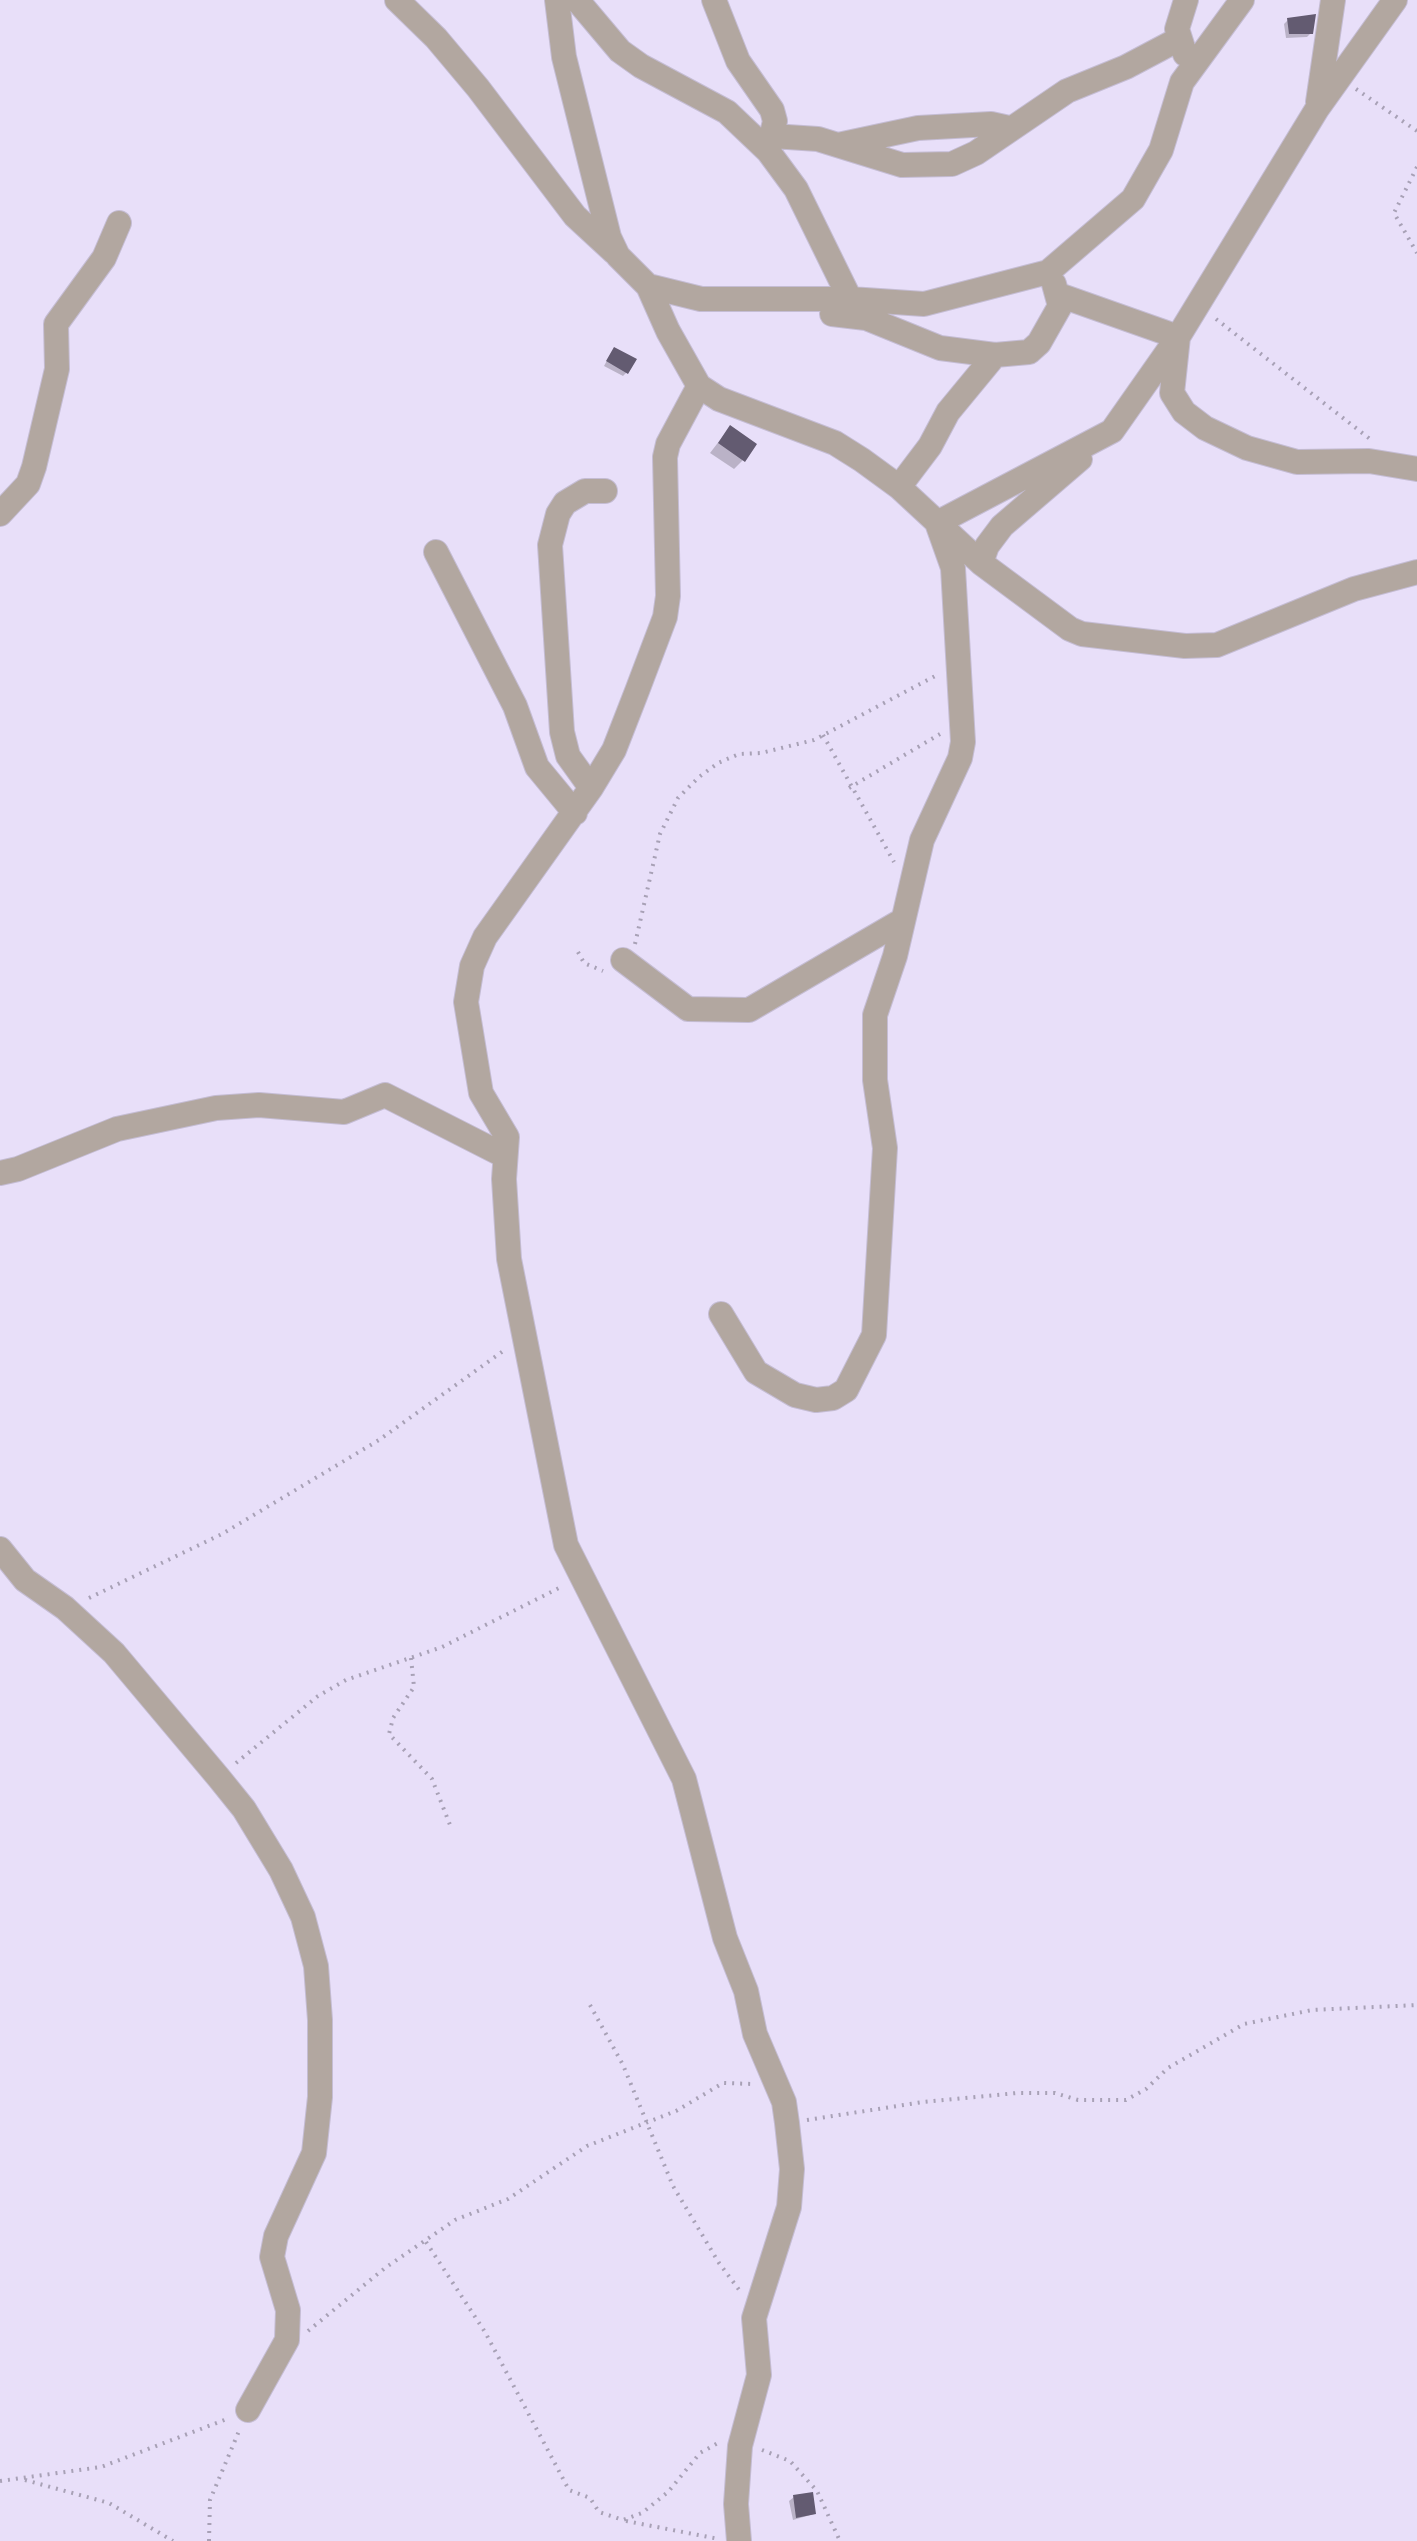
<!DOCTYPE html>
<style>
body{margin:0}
canvas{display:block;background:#e8dff9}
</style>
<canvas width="1417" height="2541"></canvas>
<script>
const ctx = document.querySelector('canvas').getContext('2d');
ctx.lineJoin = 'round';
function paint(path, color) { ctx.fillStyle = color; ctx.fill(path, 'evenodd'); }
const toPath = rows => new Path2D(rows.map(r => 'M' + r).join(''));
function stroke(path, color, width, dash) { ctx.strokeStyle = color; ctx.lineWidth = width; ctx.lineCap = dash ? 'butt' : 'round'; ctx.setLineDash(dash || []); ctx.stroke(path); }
paint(toPath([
 [1288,20,1311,33,1307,37,1286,38,1284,24],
 [611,353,627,372,623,376,604,366],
 [730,427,743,460,734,469,710,453],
 [794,2497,814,2514,793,2520,789,2501]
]), '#0003');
paint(toPath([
 [1316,14,1313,34,1289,34,1287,18],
 [614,347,637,359,628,374,606,361],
 [730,425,757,444,745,462,718,443],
 [813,2492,816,2514,796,2518,793,2495]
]), '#635b71');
const street = toPath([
 [397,0,436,38,478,88,575,216,614,252],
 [557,0,564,57,609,237,618,256,648,286,668,331,699,386,719,399,835,443,862,460,899,487,981,563,1070,629,1082,634,1185,646,1217,645,1354,589,1417,572],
 [577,0,620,51,641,66,727,112,768,151,796,189,850,299],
 [714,0,738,61,772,110,775,121,768,151],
 [1185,54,1177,29,1186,0],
 [1318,102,1333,0],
 [772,136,818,139,902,165,952,164,976,153,1067,91,1126,67,1177,40],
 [838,145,918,128,991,124,1009,128],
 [648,286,701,299,850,299,924,304,1048,272,1133,199,1161,150,1182,82,1242,0],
 [1059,295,1178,337,1172,393,1184,412,1205,428,1247,448,1297,462,1369,461,1417,469],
 [832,314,866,318,940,348,995,355],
 [699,386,668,444,665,457,668,596,665,617,637,691,614,750,591,788,485,937,472,966,466,1002,481,1093,507,1137,504,1179,509,1259,566,1545,684,1779,725,1938,746,1991,755,2034,784,2102,787,2123,792,2169,789,2207,754,2318,759,2375,740,2446,736,2504,739,2541],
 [899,487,930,446,948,412,995,355,1029,352,1039,343,1060,306,1054,284],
 [0,514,28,484,34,467,57,369,56,324,104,258,119,223],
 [436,552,515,706,537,767,575,813],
 [981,563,987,546,1002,526,1080,459],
 [591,788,568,756,562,732,550,545,558,514,565,503,585,491,605,491],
 [623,960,688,1009,749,1010,903,920],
 [0,1173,18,1169,117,1129,216,1108,259,1105,344,1112,385,1095,505,1156],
 [721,1314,756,1372,795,1395,816,1400,833,1398,846,1390,874,1335,885,1148,875,1080,875,1015,895,956,922,840,960,758,963,742,953,568,937,523,1112,431,1178,337,1317,109,1395,0],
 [0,1549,25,1580,65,1608,114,1653,219,1778,244,1809,281,1870,303,1917,316,1966,320,2020,320,2097,314,2153,276,2236,272,2257,288,2310,287,2340,248,2410]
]);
stroke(street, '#c5bdd4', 26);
stroke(toPath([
 [1356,89,1417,131],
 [1417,167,1394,213,1417,253],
 [1216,319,1370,439],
 [823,735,894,862],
 [849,788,940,734],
 [635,944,660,834,678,798,699,777,718,763,739,754,761,753,814,740,939,674],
 [578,952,584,963,603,971],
 [89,1598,222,1534,379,1440,506,1349],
 [411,1658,414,1687,393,1718,389,1734,432,1779,452,1830],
 [236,1763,318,1696,346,1680,442,1647,563,1586],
 [590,2005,623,2065,673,2186,719,2263,740,2291],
 [807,2120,923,2102,1017,2093,1055,2093,1078,2100,1126,2100,1146,2089,1168,2068,1244,2024,1312,2010,1417,2005],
 [426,2242,485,2332,569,2490,590,2498,599,2512,623,2520,642,2513,668,2492,700,2453,718,2443],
 [308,2331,385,2268,455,2220,508,2199,587,2146,676,2111,723,2083,753,2084],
 [762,2450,790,2461,817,2491,840,2541],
 [25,2480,109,2503,173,2541],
 [0,2481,101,2467,227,2419],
 [626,2521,719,2539],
 [209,2541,210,2500,239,2431]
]), '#a8a1b6', 4, [2, 6]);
stroke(street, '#b2a7a0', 24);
</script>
